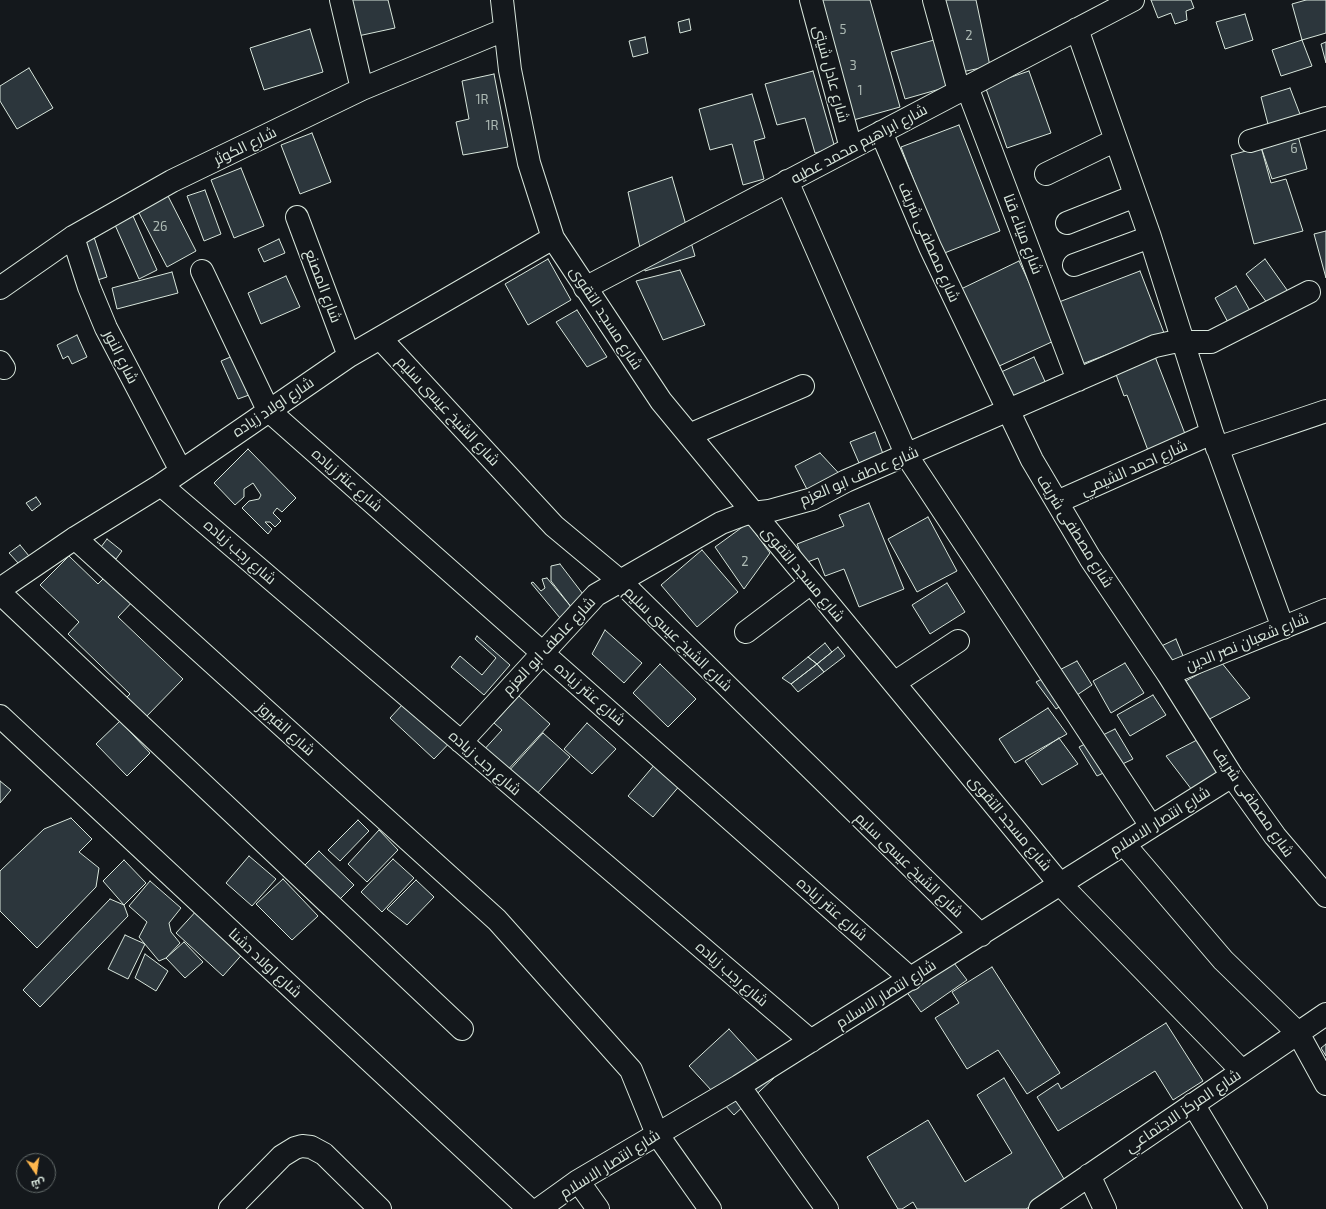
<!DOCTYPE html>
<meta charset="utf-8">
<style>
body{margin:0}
#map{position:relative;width:1326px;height:1209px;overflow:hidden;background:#14181c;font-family:"Exo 2",Cairo,sans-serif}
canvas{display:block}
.north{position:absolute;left:16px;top:1153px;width:40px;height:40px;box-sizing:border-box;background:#14181c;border:1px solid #626a69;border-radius:50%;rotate:167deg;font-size:11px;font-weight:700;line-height:16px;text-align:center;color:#d8e6dc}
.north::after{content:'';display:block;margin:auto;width:14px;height:18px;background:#ffb74d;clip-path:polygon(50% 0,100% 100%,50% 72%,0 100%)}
</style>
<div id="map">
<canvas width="1326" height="1209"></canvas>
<div class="north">ش</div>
</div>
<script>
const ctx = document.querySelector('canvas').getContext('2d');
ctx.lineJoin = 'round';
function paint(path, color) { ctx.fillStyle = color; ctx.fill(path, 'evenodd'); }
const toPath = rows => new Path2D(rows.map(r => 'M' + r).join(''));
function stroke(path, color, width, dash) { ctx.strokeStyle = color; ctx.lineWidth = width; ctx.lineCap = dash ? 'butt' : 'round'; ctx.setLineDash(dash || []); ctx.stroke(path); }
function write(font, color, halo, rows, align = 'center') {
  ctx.font = font + ' "Exo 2",Cairo,sans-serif'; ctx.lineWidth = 3; ctx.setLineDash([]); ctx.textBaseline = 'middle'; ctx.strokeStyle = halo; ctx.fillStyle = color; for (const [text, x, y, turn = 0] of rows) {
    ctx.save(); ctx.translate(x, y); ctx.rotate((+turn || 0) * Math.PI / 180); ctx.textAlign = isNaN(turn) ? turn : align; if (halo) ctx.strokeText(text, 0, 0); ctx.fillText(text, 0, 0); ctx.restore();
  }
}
const building = toPath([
 [350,0,388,0,395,28,358,36,350,0],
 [819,0,870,0,900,107,850,121,819,0],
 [942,0,976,0,990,66,957,73,942,0],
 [1151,0,1191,0,1194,8,1186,11,1187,20,1175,24,1171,13,1158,18,1151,0],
 [1306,0,1326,0,1326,33,1302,40,1292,4,1306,0],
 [1245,14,1253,40,1225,49,1216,22,1245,14],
 [689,19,691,30,680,33,678,22,689,19],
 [310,29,323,72,264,90,250,48,310,29],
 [645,37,648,53,633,57,629,41,645,37],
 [934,40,947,87,905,99,891,52,934,40],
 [1302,40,1312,66,1281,76,1272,50,1302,40],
 [1326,42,1326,63,1321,44,1326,42],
 [29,68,53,108,17,129,0,101,0,86,29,68],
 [813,71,835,148,815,153,805,118,777,125,765,84,813,71],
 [1029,71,1051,133,1007,148,985,86,1029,71],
 [494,74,508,147,463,155,456,122,469,119,462,81,494,74],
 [1290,88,1303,122,1270,132,1261,97,1290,88],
 [752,94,765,138,754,141,764,179,743,185,732,144,710,150,699,109,752,94],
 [959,125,1000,231,942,254,901,147,959,125],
 [312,133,331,182,300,194,281,145,312,133],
 [1298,136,1307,169,1272,179,1261,147,1298,136],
 [1261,147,1271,183,1286,179,1303,231,1254,244,1231,155,1261,147],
 [241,168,264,226,234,238,211,180,241,168],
 [672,177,695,256,645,271,628,192,672,177],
 [205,190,221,234,204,241,187,196,205,190],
 [168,196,196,251,167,267,138,211,168,196],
 [133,216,157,270,139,279,115,225,133,216],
 [1326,231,1326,278,1314,234,1326,231],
 [94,237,107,277,91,282,75,243,94,237],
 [279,239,285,253,264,262,258,249,279,239],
 [548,259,571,300,528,325,505,284,548,259],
 [1265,259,1292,297,1270,307,1246,274,1265,259],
 [1019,261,1056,340,997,367,961,289,1019,261],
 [680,270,705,325,663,340,636,281,680,270],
 [1140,271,1164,333,1082,364,1059,302,1140,271],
 [172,272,178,293,117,309,112,288,172,272],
 [286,276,300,307,261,324,248,293,286,276],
 [1236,286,1253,316,1231,328,1215,298,1236,286],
 [577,310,607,357,587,367,556,322,577,310],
 [77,335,87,357,72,364,68,356,63,359,57,345,77,335],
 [1154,354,1187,439,1149,453,1127,395,1124,396,1114,369,1154,354],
 [235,355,249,395,238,399,221,361,235,355],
 [1034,357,1047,386,1013,402,999,373,1034,357],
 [875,432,883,454,859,463,850,442,875,432],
 [248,449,296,498,282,512,277,508,273,513,281,521,275,527,270,522,265,522,272,529,268,534,242,508,249,501,259,499,261,495,253,483,244,489,244,497,235,505,214,483,248,449],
 [820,453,846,481,812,499,795,466,820,453],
 [36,497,41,504,32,511,26,503,36,497],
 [869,503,904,589,859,607,844,569,825,576,818,558,805,563,797,544,844,526,839,515,869,503],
 [928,517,957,571,917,592,888,539,928,517],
 [748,523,770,553,744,589,715,547,748,523],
 [107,539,122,551,116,559,101,547,107,539],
 [20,545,29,556,19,564,9,553,20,545],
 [702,550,738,592,697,627,661,585,702,550],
 [69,556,98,584,109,573,136,598,118,617,183,679,144,719,124,700,130,694,68,634,79,622,40,585,69,556],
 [560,564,586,598,572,608,551,581,551,566,560,564],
 [547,578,572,608,560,618,531,583,533,582,541,591,545,588,542,579,547,578],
 [947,583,965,612,930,634,912,605,947,583],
 [605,630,642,663,624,683,592,654,605,630],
 [477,636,510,665,484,695,451,667,460,656,482,675,496,658,475,639,477,636],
 [1176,639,1186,663,1162,675,1149,652,1176,639],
 [825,643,832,652,817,664,808,657,825,643],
 [838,647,845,656,824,672,817,664,838,647],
 [808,657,817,664,791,684,782,678,808,657],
 [1077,661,1092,685,1056,709,1036,682,1077,661],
 [1221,662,1250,698,1194,727,1169,690,1221,662],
 [1125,663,1144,693,1111,713,1093,681,1125,663],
 [660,664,696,699,668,727,633,693,660,664],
 [817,664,824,672,798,692,791,684,817,664],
 [416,690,461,731,434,759,390,718,416,690],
 [1153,695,1166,715,1130,736,1117,715,1153,695],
 [519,696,550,724,504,774,481,753,502,730,494,723,519,696],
 [1048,708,1067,734,1015,763,999,739,1048,708],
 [120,721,150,753,127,776,96,744,120,721],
 [587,723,616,749,592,774,564,749,587,723],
 [1115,729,1133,759,1097,776,1079,747,1115,729],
 [543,733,570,757,526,806,499,782,543,733],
 [1059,738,1078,764,1042,785,1025,761,1059,738],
 [1197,740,1222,777,1195,794,1166,756,1197,740],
 [656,763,681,784,653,817,628,796,656,763],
 [0,781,11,790,0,803,0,781],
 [71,818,92,839,79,852,99,868,96,887,37,948,0,911,0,871,44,829,71,818],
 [358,820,369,831,340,861,328,850,358,820],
 [379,830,398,850,367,882,348,864,379,830],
 [319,851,354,885,324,915,289,881,319,851],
 [249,856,276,879,252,906,226,883,249,856],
 [393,859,414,878,382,912,361,892,393,859],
 [124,860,146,883,124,905,103,881,124,860],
 [283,879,318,916,292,940,256,904,283,879],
 [416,880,434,897,407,925,387,909,416,880],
 [150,881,181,908,169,923,171,932,180,943,166,958,159,961,139,937,147,922,129,906,150,881],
 [110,899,124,905,128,916,40,1007,23,990,110,899],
 [199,908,246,950,223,976,176,933,199,908],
 [125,935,145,944,128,979,108,969,125,935],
 [184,942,203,962,185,978,166,958,184,942],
 [145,954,168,971,156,991,135,978,145,954],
 [951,959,967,980,921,1012,906,991,951,959],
 [992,967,1060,1073,1027,1094,998,1050,967,1069,935,1018,959,1003,952,992,992,967],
 [1166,1023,1203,1081,1173,1100,1155,1071,1058,1131,1037,1097,1058,1083,1061,1089,1166,1023],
 [729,1029,774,1078,734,1115,689,1066,729,1029],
 [1326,1044,1326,1056,1321,1048,1326,1044],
 [1004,1078,1067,1184,1026,1209,917,1209,913,1202,902,1209,898,1209,867,1157,928,1120,965,1182,1012,1153,977,1095,1004,1078]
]);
paint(building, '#2c363c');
stroke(building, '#d8e6dc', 1);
const minor = toPath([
 [341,0,362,89],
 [502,0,510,70,529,163,553,238,661,401,1060,884,1242,1071],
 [811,0,851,148],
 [934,0,959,91],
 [1077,29,1150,237,1212,433,1283,628],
 [967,87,1078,380],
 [881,132,930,247,1032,460,1090,558,1168,674,1232,776,1275,836,1326,896],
 [1250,141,1326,118],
 [1046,174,1116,140],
 [787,181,907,456,1151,826],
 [297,217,349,356],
 [1067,223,1135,196],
 [73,237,89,287,106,328,181,471],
 [1074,265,1150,237],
 [202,271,268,410,911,979],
 [0,288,73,237,172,181,362,89,504,30],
 [585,288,1133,0],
 [380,338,554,526,620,581,981,935],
 [0,362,4,368],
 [689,435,803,386],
 [1217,448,1326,411],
 [161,485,811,1041],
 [1057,502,1212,433],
 [75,538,497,920,631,1070,657,1134,710,1209],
 [0,589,75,538,161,485,349,356,553,238],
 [0,593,462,1029],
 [746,632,811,583],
 [1168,674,1326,610],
 [894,683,958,641],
 [0,716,529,1209],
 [461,742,596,595,721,523,745,514,769,511,812,499,846,481,1155,346,1173,342,1211,342,1309,292],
 [1124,844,1223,960,1298,1033,1326,1084],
 [739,1086,827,1209],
 [1193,1104,1256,1209],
 [1089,1175,1105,1209],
 [578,1181,598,1209],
 [230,1209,282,1156,295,1148,302,1146,311,1147,324,1154,380,1209],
 [539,1209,578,1181,739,1086,1232,776],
 [1040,1209,1326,1014]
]);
stroke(minor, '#d8e6dc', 24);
stroke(minor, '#14181c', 22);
write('13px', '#adbab4', null, [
 ["5",843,30],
 ["2",969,36],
 ["3",853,66],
 ["1",860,91],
 ["1R",482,100],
 ["1R",492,126],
 ["6",1294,149],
 ["26",160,227],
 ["2",745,562]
]);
write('15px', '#d8e6dc', '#14181c', [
 ["شارع عادل شيتى",831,74,75],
 ["شارع ابراهيم محمد عطيه",859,144,-28],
 ["شارع الكوثر",245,146,-26],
 ["شارع ميناء قنا",1023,234,69],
 ["شارع مصطفى شريف",929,242,66],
 ["شارع المصنع",323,286,69],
 ["شارع مسجد التقوى",606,318,57],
 ["شارع النور",121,357,63],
 ["شارع اولاد زياده",273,407,-34],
 ["شارع الشيخ عيسى سليم",448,411,47],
 ["شارع احمد الشيمي",1134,468,-24],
 ["شارع عاطف ابو العزم",859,476,-23],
 ["شارع عنتر زياده",347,480,41],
 ["شارع مصطفى شريف",1075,531,58],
 ["شارع رجب زياده",240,552,41],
 ["شارع مسجد التقوى",803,574,50],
 ["شارع الشيخ عيسى سليم",678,639,44],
 ["شارع شعبان نصر الدين",1247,642,-22],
 ["شارع عاطف ابو العزم",549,646,-47],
 ["شارع عنتر زياده",590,694,41],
 ["شارع الفيروز",286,729,42],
 ["شارع رجب زياده",485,763,41],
 ["شارع مصطفى شريف",1253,802,55],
 ["شارع انتصار الاسلام",1160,821,-32],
 ["شارع مسجد التقوى",1010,823,50],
 ["شارع الشيخ عيسى سليم",909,865,44],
 ["شارع عنتر زياده",832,909,41],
 ["شارع اولاد دشنا",265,963,43],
 ["شارع رجب زياده",732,974,41],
 ["شارع انتصار الاسلام",886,994,-32],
 ["شارع المركز الاجتماعي",1183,1111,-34],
 ["شارع انتصار الاسلام",610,1164,-32]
]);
</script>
